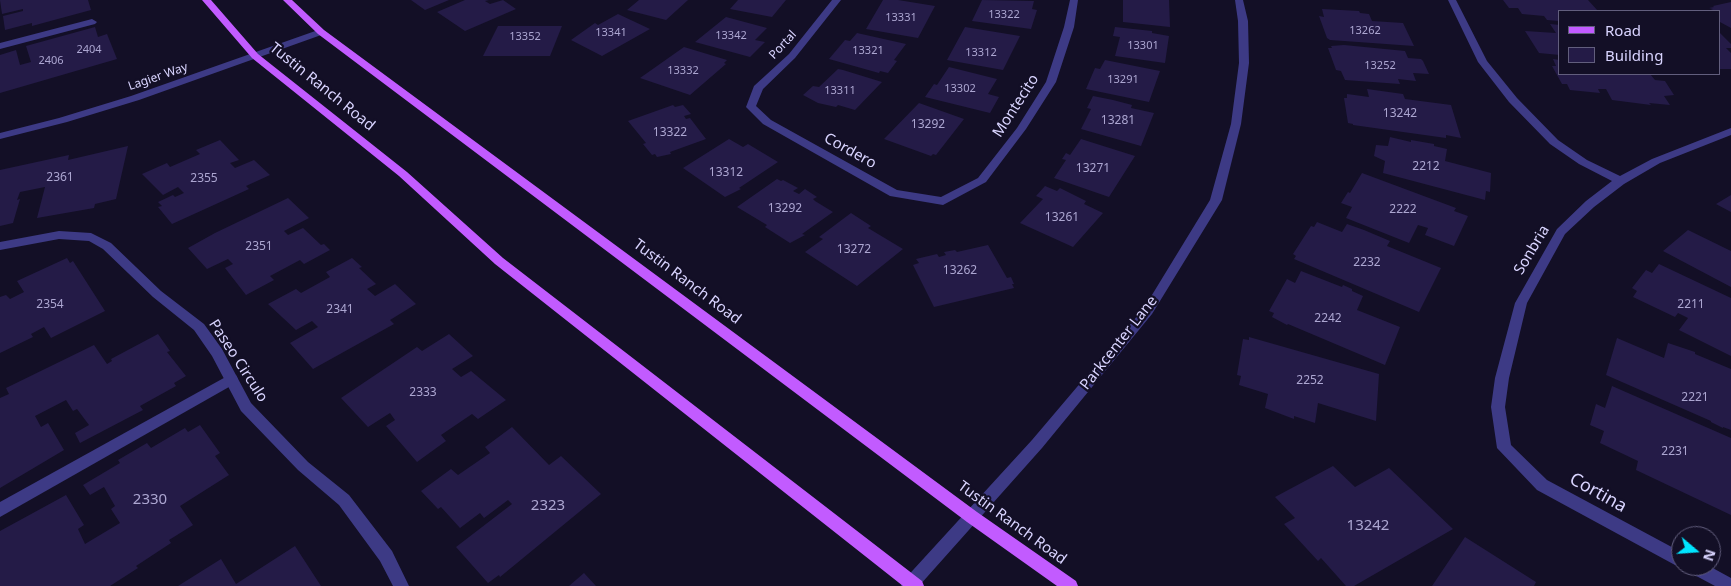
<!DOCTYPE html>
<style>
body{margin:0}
#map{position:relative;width:1731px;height:586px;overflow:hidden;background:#130f26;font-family:"Noto Sans",sans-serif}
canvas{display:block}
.legend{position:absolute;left:1558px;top:10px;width:162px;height:65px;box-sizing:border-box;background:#130f26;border:1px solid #625e7d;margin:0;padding:6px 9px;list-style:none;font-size:15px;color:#d9d4ff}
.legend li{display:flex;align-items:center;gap:10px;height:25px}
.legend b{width:25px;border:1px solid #625e7d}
.north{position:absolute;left:1671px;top:526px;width:50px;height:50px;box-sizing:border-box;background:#130f26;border:1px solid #625e7d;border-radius:50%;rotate:108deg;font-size:14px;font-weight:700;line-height:20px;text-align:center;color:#d9d4ff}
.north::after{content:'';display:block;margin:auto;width:18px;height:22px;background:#00e5ff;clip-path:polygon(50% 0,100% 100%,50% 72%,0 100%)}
</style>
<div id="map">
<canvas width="1731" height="586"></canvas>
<ul class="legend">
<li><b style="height:6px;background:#c25bff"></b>Road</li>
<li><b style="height:14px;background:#241b47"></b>Building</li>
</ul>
<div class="north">N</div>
</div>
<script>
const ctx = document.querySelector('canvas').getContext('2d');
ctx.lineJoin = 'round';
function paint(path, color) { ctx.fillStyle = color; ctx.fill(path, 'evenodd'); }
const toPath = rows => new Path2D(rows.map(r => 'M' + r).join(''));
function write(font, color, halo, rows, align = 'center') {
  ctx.font = font + ' "Noto Sans",sans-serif'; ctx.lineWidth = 4.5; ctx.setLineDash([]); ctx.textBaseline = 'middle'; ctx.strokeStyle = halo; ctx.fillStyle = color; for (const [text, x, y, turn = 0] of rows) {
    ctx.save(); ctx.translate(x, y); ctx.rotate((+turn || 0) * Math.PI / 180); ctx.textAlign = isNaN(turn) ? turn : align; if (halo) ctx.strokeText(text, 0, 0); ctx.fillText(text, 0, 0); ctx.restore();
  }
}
paint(toPath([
 [0,0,88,0,91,10,32,26,32,23,5,30,3,16,23,11,23,9,2,14],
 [411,0,449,0,425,10],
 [465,0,489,0,485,1,490,4,503,0,516,9,465,31,437,12],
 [639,0,688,0,666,20,627,10],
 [738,0,786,0,772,17,730,9],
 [883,0,898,0,935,6,918,38,866,29],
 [982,0,1034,1,1032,9,1037,10,1031,29,972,21],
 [1123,0,1169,0,1170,27,1123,22],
 [1503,0,1588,0,1598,11,1560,11,1559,21,1547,20,1544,16,1522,14,1518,8,1509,8],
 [1731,2,1731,28,1720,22,1720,11,1708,11,1713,9,1709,8,1714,7,1713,6],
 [1322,9,1359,11,1360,13,1369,14,1372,21,1403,23,1414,46,1330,40,1327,38,1319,16,1324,17],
 [618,14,650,29,602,56,571,40,595,23,598,25],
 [726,17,767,28,755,40,765,42,750,57,695,42],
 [1550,24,1560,25,1560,55,1539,53,1525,31,1556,33],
 [498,26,562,26,550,56,483,56],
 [95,27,98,37,107,34,117,59,0,93,0,55,16,50,20,65,31,62,26,46],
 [965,27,1020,36,1003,70,947,60],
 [1115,27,1152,31,1152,33,1169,36,1165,63,1115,56,1120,37,1113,36],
 [857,33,906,44,894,60,897,61,888,73,880,71,879,73,829,59,845,40,850,41],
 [1720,33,1731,44,1731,48,1726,48,1731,53,1731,69,1720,69],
 [1344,45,1405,51,1408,58,1421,59,1423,61,1429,74,1413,73,1416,81,1398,79,1400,84,1345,80,1341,71,1336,70,1328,48,1332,48,1331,46],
 [684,47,727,60,724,63,726,64,690,95,640,78],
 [1553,59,1560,60,1560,74,1650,74,1655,80,1665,81,1674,95,1664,96,1670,105,1649,103,1651,105,1612,100,1606,89,1598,89,1600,93,1570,90,1567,84,1562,84,1552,66,1556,66],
 [1105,60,1160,71,1149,102,1086,89,1095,68,1100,69],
 [949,67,997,79,988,94,999,97,990,113,925,97,934,84,937,85],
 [838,69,843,70,882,82,855,110,838,105,836,107,818,103,803,95,813,86,819,87],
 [1367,89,1403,94,1405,99,1451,105,1461,138,1446,135,1446,138,1353,125,1353,124,1348,123,1344,98,1347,98,1347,94,1369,97],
 [1093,96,1113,100,1132,105,1131,108,1154,113,1141,146,1081,129,1091,109,1087,108],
 [919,103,964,119,936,155,933,154,931,156,884,139],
 [673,105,675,107,683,105,691,114,684,116,686,119,690,118,706,139,670,152,671,154,657,157,655,154,652,155,643,144,646,143,628,121],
 [1390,137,1411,142,1411,140,1434,144,1434,146,1447,149,1445,161,1491,173,1490,192,1486,191,1485,200,1383,173,1385,161,1374,156,1376,145,1388,146],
 [729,139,743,147,748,144,778,162,739,188,741,189,725,197,683,168],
 [1081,139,1135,156,1109,197,1054,178,1066,160,1062,159,1066,153,1070,155],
 [220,140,239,160,230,163,235,168,254,160,270,175,246,186,249,189,172,224,158,207,162,206,158,202,173,195,175,197,184,193,178,187,163,195,142,174,167,163,170,167,200,154,196,150],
 [128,146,116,199,95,204,94,208,37,218,45,187,20,192,17,200,20,199,13,223,0,226,0,170,69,155,68,160],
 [1362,173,1456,208,1454,211,1468,216,1454,246,1425,235,1428,228,1418,225,1409,243,1346,218,1352,207,1341,203,1348,192,1350,193],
 [777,179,781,181,783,180,798,188,793,191,799,194,805,189,817,197,813,199,815,201,833,212,802,234,805,235,790,243,765,227,767,225,737,207],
 [1045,186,1057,191,1060,188,1086,201,1084,204,1103,213,1073,247,1020,223,1043,199,1036,196],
 [1731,195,1731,212,1716,204],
 [288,198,309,218,284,231,288,235,303,228,321,245,324,244,330,250,304,264,300,260,270,276,274,280,246,295,225,268,233,264,228,259,207,269,188,248,215,233],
 [851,213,871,226,868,228,903,249,857,286,805,252,823,239,819,237],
 [1317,222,1342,232,1347,224,1364,230,1390,241,1387,246,1441,268,1419,312,1294,259,1296,256,1293,254,1311,226,1314,227],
 [1688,230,1731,251,1731,287,1663,251],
 [988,245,1007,278,1011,277,1014,284,1012,284,1014,288,934,307,913,265,919,263,916,259,937,254,939,257,946,255,944,252,955,250,957,252],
 [67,258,70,263,73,261,105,311,51,338,44,327,31,334,33,337,0,353,0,297,6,295,10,299,24,292,17,281],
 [352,258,362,267,359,268,376,284,367,289,375,296,395,284,416,304,390,320,394,324,313,369,290,343,318,327,312,321,296,330,268,304,296,289,301,293,330,277,326,272],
 [1659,264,1731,298,1731,356,1679,330,1688,318,1678,313,1675,317,1633,297,1637,291,1632,288,1646,270,1652,273],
 [1301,271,1342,287,1343,285,1352,289,1352,291,1363,296,1357,310,1400,327,1385,365,1288,324,1287,325,1272,317,1274,313,1269,311,1287,279,1295,283],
 [158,334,170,351,167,352,186,376,174,383,176,386,140,406,143,410,80,443,75,433,89,425,77,409,73,411,66,400,35,416,41,427,48,423,64,450,0,488,0,398,9,394,6,388,94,345,107,364,112,361,111,359],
 [449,334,473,356,452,369,461,377,471,371,506,400,478,419,472,414,441,435,446,441,417,462,386,426,395,420,390,413,368,427,341,398,417,347,422,351],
 [1249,337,1379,374,1376,421,1318,403,1315,423,1294,416,1294,419,1265,408,1268,394,1239,385,1241,376,1237,375,1243,339,1249,340],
 [1617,338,1664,358,1668,343,1695,352,1695,354,1731,369,1731,430,1723,427,1723,428,1711,422,1711,421,1606,375],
 [1612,386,1731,438,1731,515,1636,470,1638,461,1600,443,1604,431,1590,425,1596,404,1605,408],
 [200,425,220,453,215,456,229,475,180,506,193,525,169,540,171,543,136,566,138,568,110,586,0,586,0,531,66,495,84,525,78,529,85,544,120,523,111,509,115,506,104,487,90,495,83,485,120,463,118,460,147,443,151,448,185,428,188,432],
 [512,427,549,465,561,456,601,494,500,577,499,575,488,583,456,547,512,504,508,500,484,518,480,513,460,528,441,507,438,509,421,491,451,469,458,475,490,453,485,447],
 [1333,466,1355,487,1389,468,1453,529,1354,586,1346,586,1321,558,1318,561,1284,524,1295,518,1275,497],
 [1465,537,1536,582,1534,586,1432,586],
 [295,546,321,586,178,586,221,559,236,584],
 [584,573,596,586,569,586]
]), '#241b47');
paint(toPath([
 [231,374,236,375,238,379,236,383,0,517,0,502,231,374]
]), '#3d3a85');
paint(toPath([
 [832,0,841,0,795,58,763,89,756,106,771,120,897,190,941,197,978,178,1017,128,1046,82,1064,27,1070,0,1078,0,1074,27,1056,82,1026,129,986,182,943,205,890,196,763,124,746,107,754,86,789,54,832,0],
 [1448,0,1456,0,1487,61,1517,98,1558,140,1587,160,1620,176,1652,159,1731,128,1731,135,1660,163,1624,184,1594,207,1565,234,1527,303,1509,378,1505,407,1511,445,1547,480,1681,552,1681,566,1684,566,1681,567,1675,565,1537,490,1497,448,1491,407,1495,378,1515,303,1557,229,1586,201,1612,181,1579,164,1550,144,1509,102,1478,62,1448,0],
 [92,19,97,22,95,24,0,49,0,43,92,19],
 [321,29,326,32,324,34,139,100,67,122,0,139,0,133,59,118,131,96,321,29],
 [59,231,91,233,111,243,161,291,204,324,222,349,251,403,308,462,349,495,392,551,409,586,393,586,380,561,339,505,298,470,241,411,212,356,194,330,153,297,103,249,89,241,59,239,0,250,0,242,59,231],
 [1685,566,1709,566,1731,578,1731,586,1715,586,1687,571,1685,566]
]), '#3d3a85');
paint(toPath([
 [1235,0,1243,0,1248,21,1249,63,1241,124,1222,200,1152,314,1042,448,919,586,901,586,903,581,1032,440,1144,308,1210,200,1231,124,1239,63,1238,21,1235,0]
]), '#3d3a85');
paint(toPath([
 [202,0,211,0,258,54,407,172,503,258,922,581,924,586,903,586,495,264,399,176,252,58,202,0],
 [283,0,292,0,324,30,977,512,1076,581,1078,586,1057,586,967,522,318,34,283,0]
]), '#c25bff');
write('11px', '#aca6d1', null, [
 ["13322",1004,15],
 ["13331",901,18],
 ["13262",1365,31],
 ["13341",611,33],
 ["13342",731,36],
 ["13352",525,37],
 ["13301",1143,46],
 ["2404",89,50],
 ["13321",868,51],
 ["13312",981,53],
 ["2406",51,61],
 ["13252",1380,66],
 ["13332",683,71],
 ["13291",1123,80],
 ["13302",960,89],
 ["13311",840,91]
]);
write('12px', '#d9d4ff', '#130f26', [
 ["Portal",783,45,-47],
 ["Lagier Way",158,77,-19]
]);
write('12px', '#aca6d1', null, [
 ["13242",1400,114],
 ["13281",1118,121],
 ["13292",928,125],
 ["13322",670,133],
 ["2212",1426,167],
 ["13271",1093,169],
 ["13312",726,173],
 ["2361",60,178],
 ["2355",204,179],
 ["13292",785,209],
 ["2222",1403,210],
 ["13261",1062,218],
 ["2351",259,247],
 ["13272",854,250],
 ["2232",1367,263],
 ["13262",960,271],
 ["2354",50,305],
 ["2211",1691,305],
 ["2341",340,310],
 ["2242",1328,319],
 ["2252",1310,381],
 ["2333",423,393],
 ["2221",1695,398],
 ["2231",1675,452]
]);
write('15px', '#d9d4ff', '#130f26', [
 ["Tustin Ranch Road",322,87,39],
 ["Montecito",1016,106,-57],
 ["Cordero",850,151,29],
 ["Sonbria",1532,250,-59],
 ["Tustin Ranch Road",687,282,37],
 ["Parkcenter Lane",1119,343,-52],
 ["Paseo Circulo",238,361,57],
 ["Tustin Ranch Road",1012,523,36]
]);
write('15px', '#aca6d1', null, [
 ["2330",150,500],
 ["2323",548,506],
 ["13242",1368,526]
]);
write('18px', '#d9d4ff', '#130f26', [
 ["Cortina",1598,493,29]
]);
</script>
